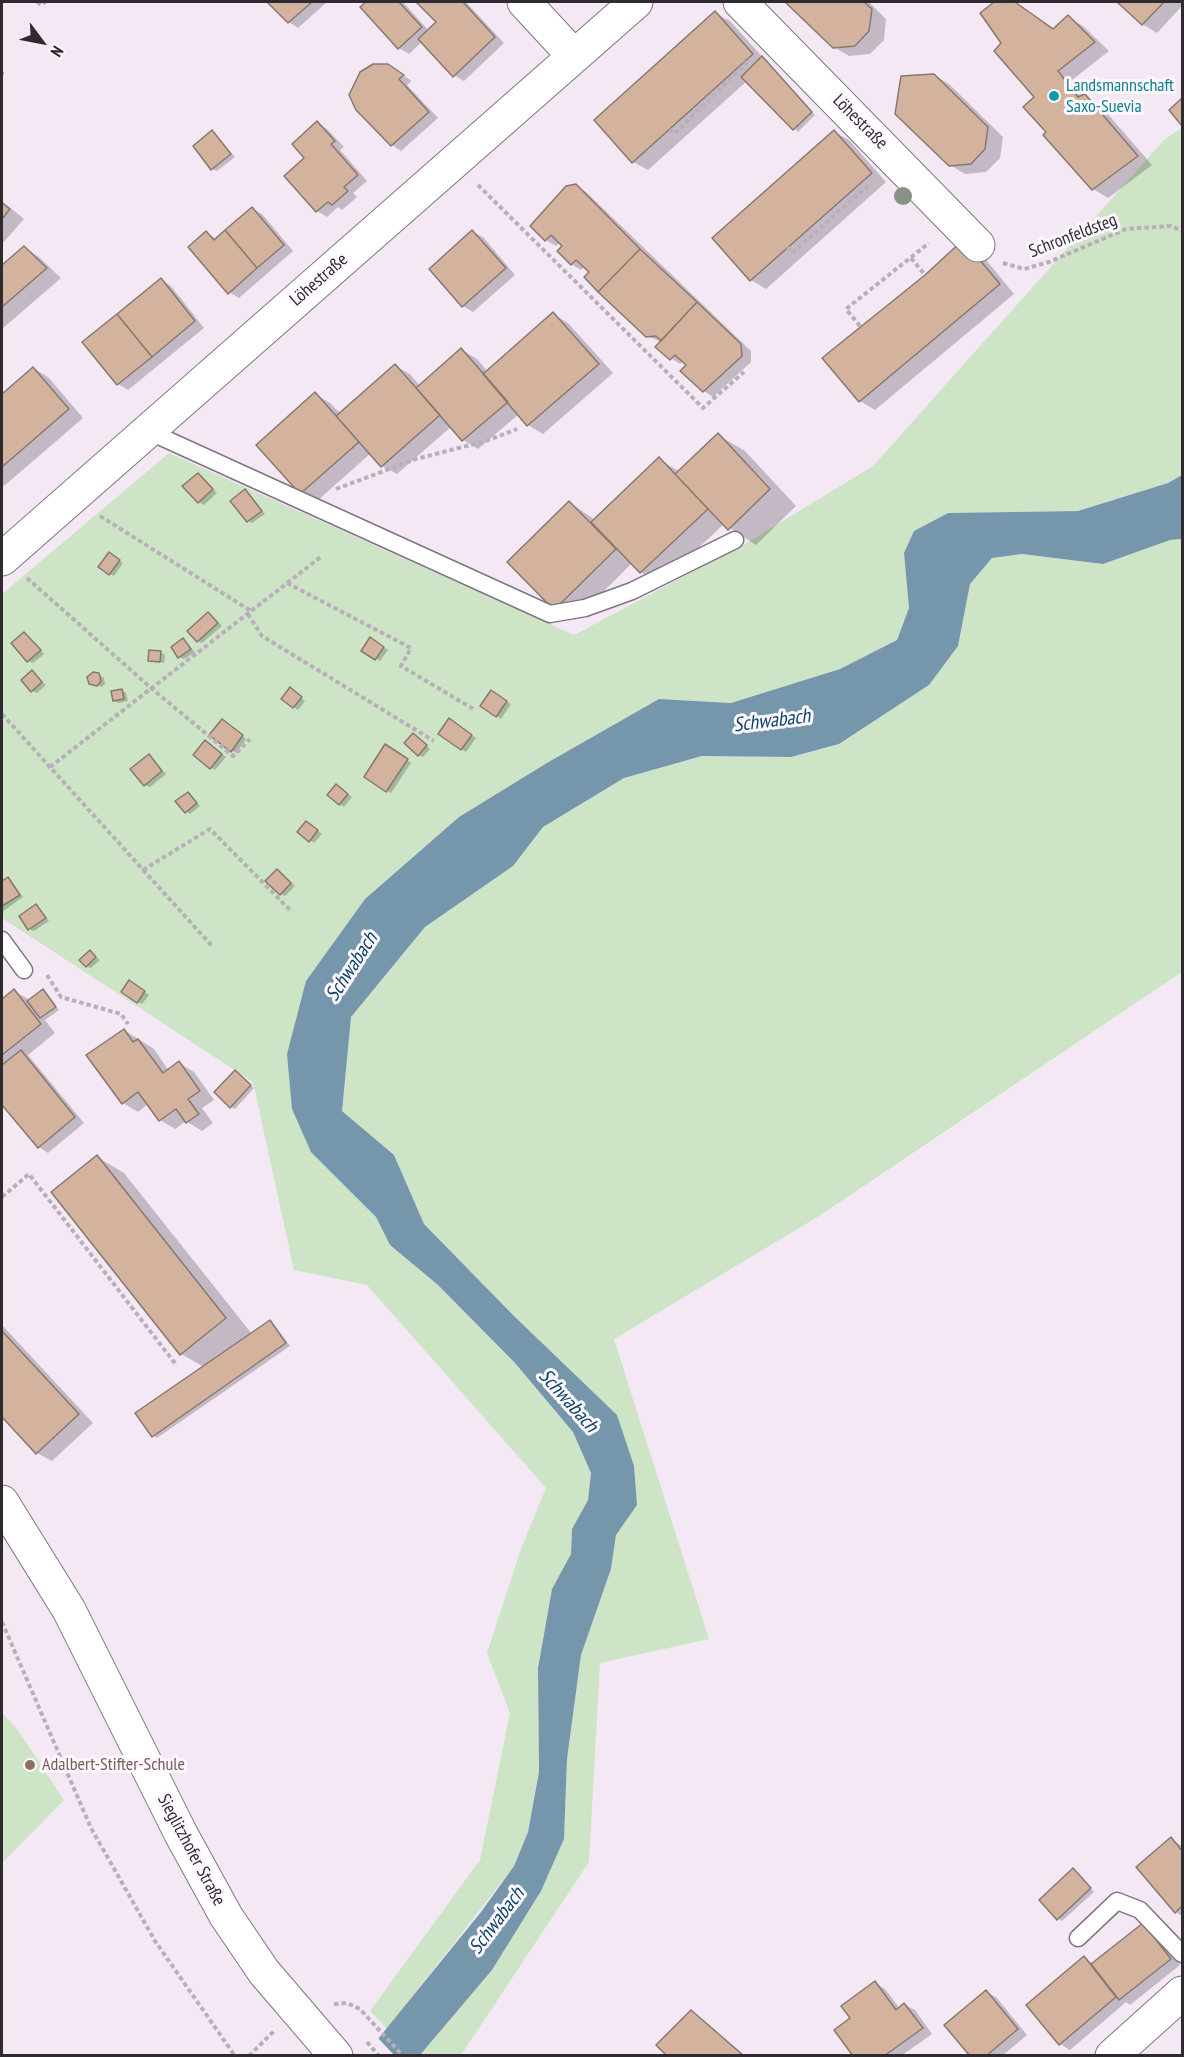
<!DOCTYPE html>
<meta charset="utf-8">
<style>
body{margin:0}
#map{position:relative;width:1184px;height:2057px;overflow:hidden;background:#f4e8f5;font-family:"PT Sans Narrow",sans-serif}
canvas{display:block}
.frame{position:absolute;inset:0;border:3px solid #2e2a2f;pointer-events:none}
.north{position:absolute;left:12px;top:12px;width:60px;height:60px;-webkit-text-stroke:4px #fef7ff;paint-order:stroke;rotate:122deg;font-size:16px;font-weight:700;line-height:24px;text-align:center;color:#2e2a2f}
.north::after{content:'';display:block;margin:auto;width:21px;height:27px;background:#2e2a2f;clip-path:polygon(50% 0,100% 100%,50% 72%,0 100%)}
</style>
<div id="map">
<canvas width="1184" height="2057"></canvas>
<div class="frame"></div>
<div class="north">N</div>
</div>
<script>
const ctx = document.querySelector('canvas').getContext('2d');
ctx.lineJoin = 'round';
function paint(path, color) { ctx.fillStyle = color; ctx.fill(path, 'evenodd'); }
const toPath = rows => new Path2D(rows.map(r => 'M' + r).join(''));
function stroke(path, color, width, dash) { ctx.strokeStyle = color; ctx.lineWidth = width; ctx.lineCap = dash ? 'butt' : 'round'; ctx.setLineDash(dash || []); ctx.stroke(path); }
function write(font, color, halo, rows, align = 'center') {
  ctx.font = font + ' "PT Sans Narrow",sans-serif'; ctx.lineWidth = 6; ctx.setLineDash([]); ctx.textBaseline = 'middle'; ctx.strokeStyle = halo; ctx.fillStyle = color; for (const [text, x, y, turn = 0] of rows) {
    ctx.save(); ctx.translate(x, y); ctx.rotate((+turn || 0) * Math.PI / 180); ctx.textAlign = isNaN(turn) ? turn : align; if (halo) ctx.strokeText(text, 0, 0); ctx.fillText(text, 0, 0); ctx.restore();
  }
}
paint(toPath([
 [1182,128,1182,475,1168,483,1078,511,948,513,914,531,904,553,909,608,897,640,840,669,731,703,659,699,459,817,365,899,306,981,311,1151,376,1217,390,1245,438,1285,515,1363,573,1432,591,1473,588,1500,572,1529,571,1554,552,1589,538,1667,539,1772,528,1832,514,1866,387,2029,370,2011,480,1860,510,1713,487,1653,521,1549,546,1488,367,1285,294,1270,253,1082,2,918,2,594,169,453,574,635,745,544,873,466,1165,139],
 [1182,539,1182,972,819,1216,614,1339,709,1639,600,1663,589,1862,461,2055,420,2055,492,1970,541,1891,564,1839,567,1759,581,1655,611,1569,616,1535,637,1505,617,1415,513,1315,424,1224,394,1155,341,1110,351,1017,425,927,513,866,543,827,624,778,702,756,791,757,839,744,929,685,958,646,970,584,992,558,1022,554,1103,564,1170,540],
 [2,1713,18,1730,64,1800,2,1863]
]), '#cde4c6');
paint(toPath([
 [1182,475,1182,539,1170,540,1103,564,1022,554,992,558,970,584,958,646,929,685,839,744,791,757,702,756,624,778,543,827,513,866,425,927,351,1017,342,1111,394,1155,424,1224,513,1315,617,1415,634,1466,637,1505,616,1535,611,1569,581,1655,567,1759,564,1839,541,1891,492,1970,420,2055,365,2055,481,1912,514,1866,528,1832,539,1772,538,1668,552,1589,571,1554,572,1529,588,1500,591,1473,573,1432,515,1363,438,1285,390,1245,376,1217,311,1152,292,1109,287,1054,306,981,365,899,459,817,547,763,659,699,731,703,840,669,897,640,909,608,904,553,914,531,948,513,1078,511,1168,483]
]), '#7696ac');
paint(toPath([
 [377,2037,394,2055,362,2056]
]), '#f4e8f5');
paint(toPath([
 [269,2,327,2,298,28,289,22],
 [368,2,403,2,429,31,438,22,418,2,466,2,504,43,464,81,454,75,422,42,409,54,399,48,362,7],
 [787,2,869,2,886,19,884,40,870,54,849,56,834,47],
 [996,2,1015,2,1055,29,1068,17,1083,26,1109,51,1072,80,1084,96,1100,105,1152,165,1108,198,1093,189,1048,132,1036,98,982,13],
 [1119,2,1182,2,1182,6,1157,33,1142,24],
 [715,13,730,21,815,115,798,132,747,81,648,170,633,162,596,120],
 [398,72,412,81,407,85,438,118,401,151,392,145],
 [934,75,949,84,1003,137,1000,158,986,172,965,174,950,165],
 [317,123,327,129,344,147,340,150,367,181,353,193,357,197,342,210,338,207,327,217,317,211,306,158],
 [212,132,235,157,217,171,212,169],
 [834,132,849,140,886,182,766,289,751,280,714,238],
 [576,186,586,192,751,351,751,362,713,397,704,391,684,361,680,364,671,358,662,342,647,336,585,266,581,270,571,264,560,242,556,246,546,240,532,226],
 [2,201,24,219,2,244],
 [252,209,262,214,293,251,239,298,229,292,206,233,217,239],
 [473,232,483,237,515,275,473,312,463,306,431,269],
 [24,248,39,257,61,278,2,329,2,267],
 [978,250,1014,294,875,410,860,401],
 [161,280,171,286,204,328,128,390,118,384],
 [553,314,568,323,613,373,543,434,528,425,519,414,478,449,463,440,452,426,397,474,382,466,371,453,316,502,301,493,315,394,330,403,341,414,395,366,410,374,420,386,462,350,477,359,488,372],
 [33,368,48,377,83,418,4,486,2,484,2,396],
 [718,435,745,451,796,506,756,545,724,524,660,584,641,572,632,563,575,620,555,609,569,502,595,520,659,459,680,472],
 [198,474,217,493,204,505,199,502],
 [245,491,265,514,252,523,248,521],
 [113,557,123,563,114,576,110,574],
 [209,614,222,626,202,643,198,641],
 [25,633,44,654,33,663,28,661],
 [370,639,388,650,380,661,363,651],
 [183,640,195,652,184,659,179,657],
 [160,652,165,655,164,663,150,660],
 [32,672,46,685,37,693,32,691],
 [99,675,104,678,105,684,102,687,91,683],
 [122,690,126,693,128,701,118,703,114,700],
 [294,692,305,701,298,710,283,698],
 [492,692,511,704,501,719,496,716],
 [227,723,246,739,236,753,232,750],
 [453,723,476,738,466,752,440,734],
 [418,737,430,749,423,757,418,755],
 [206,742,226,757,215,770,211,768],
 [386,746,411,763,391,793,366,777],
 [149,756,166,774,150,787,145,785],
 [341,789,352,797,344,807,329,795],
 [188,793,200,806,190,814,186,811],
 [311,825,322,834,314,843,299,832],
 [281,873,295,886,285,896,281,894],
 [8,879,23,897,2,912,2,883],
 [37,906,49,921,34,931,29,929],
 [90,952,100,960,91,968,86,966],
 [129,982,149,995,142,1004,138,1002],
 [14,991,30,1000,43,991,59,1010,45,1020,55,1033,28,1055,84,1123,48,1153,39,1147,2,1102,2,1001],
 [124,1030,154,1049,169,1071,179,1063,194,1072,214,1100,202,1108,213,1123,202,1131,186,1121,175,1129,160,1120,148,1104,138,1112,123,1103],
 [239,1074,254,1088,235,1109,231,1107],
 [97,1157,124,1173,252,1334,271,1321,290,1346,157,1438,153,1435,204,1367,181,1354],
 [2,1325,93,1423,52,1461,37,1453,2,1415],
 [1171,1839,1182,1846,1182,1916,1176,1912],
 [1073,1870,1094,1892,1062,1921,1058,1918],
 [1154,1931,1180,1965,1130,2005,1126,2002,1070,2050,1060,2044,1084,1958,1094,1964],
 [875,1983,885,1989,900,2009,905,2005,915,2010,932,2034,901,2056,855,2056,852,2019],
 [986,1992,996,1997,1027,2035,1002,2056,972,2056],
 [691,2012,701,2018,745,2056,669,2056]
]), '#0003');
const building = toPath([
 [267,2,312,2,288,23,267,2],
 [366,2,399,2,422,27,398,49,360,7,366,2],
 [416,2,463,2,495,37,453,77,418,39,436,22,416,2],
 [785,2,864,2,872,9,869,31,855,46,833,48,785,2],
 [994,2,1015,2,1053,29,1068,15,1095,42,1058,71,1078,97,1085,94,1138,156,1092,190,1043,135,1046,132,1023,107,1034,97,994,51,1001,43,980,13,994,2],
 [1117,2,1164,2,1142,25,1117,2],
 [715,11,753,54,632,163,594,120,715,11],
 [762,56,812,112,793,130,741,77,762,56],
 [373,64,388,64,404,75,399,79,429,112,391,146,356,110,349,95,360,72,373,64],
 [934,74,988,127,985,149,971,164,949,166,895,114,901,76,934,74],
 [1182,98,1182,126,1169,110,1182,98],
 [317,121,335,141,331,144,358,175,344,187,348,191,332,205,328,202,316,212,284,176,304,158,292,144,317,121],
 [212,130,231,154,211,170,193,146,212,130],
 [834,130,872,173,750,281,712,238,834,130],
 [576,184,640,249,598,292,584,277,589,272,576,260,571,265,557,251,562,246,551,235,545,241,530,226,566,186,576,184],
 [2,203,10,209,2,219,2,203],
 [252,207,284,245,257,268,225,230,252,207],
 [225,230,257,268,228,294,188,247,206,231,214,240,225,230],
 [472,230,506,268,462,307,429,269,472,230],
 [963,240,1000,284,859,402,822,358,925,275,963,240],
 [24,246,47,268,2,307,2,265,24,246],
 [640,249,697,302,661,341,656,336,646,337,598,292,640,249],
 [161,278,195,321,152,357,117,314,161,278],
 [697,302,741,344,742,356,703,392,680,371,686,365,675,355,670,360,655,347,697,302],
 [553,312,599,364,527,426,483,374,553,312],
 [117,314,152,357,117,385,82,342,117,314],
 [461,348,508,402,462,441,416,388,461,348],
 [395,364,440,415,381,467,336,416,395,364],
 [33,367,69,409,2,467,2,394,33,367],
 [315,392,359,442,300,494,256,445,315,392],
 [718,433,770,489,728,530,675,474,718,433],
 [659,457,708,509,640,573,591,522,659,457],
 [198,473,213,489,198,503,182,486,198,473],
 [245,489,262,511,247,522,230,501,245,489],
 [569,501,616,549,554,610,507,562,569,501],
 [109,552,120,560,109,575,98,567,109,552],
 [208,612,218,623,197,642,187,631,208,612],
 [24,632,41,650,27,662,11,643,24,632],
 [370,637,384,647,375,660,361,651,370,637],
 [183,638,191,649,178,658,171,647,183,638],
 [149,650,161,651,160,662,148,661,149,650],
 [32,670,42,682,31,692,21,680,32,670],
 [93,672,99,673,101,681,97,686,89,684,87,677,93,672],
 [290,687,302,697,293,708,281,699,290,687],
 [122,689,124,699,113,701,111,691,122,689],
 [491,690,507,701,496,717,480,706,491,690],
 [449,718,472,735,461,750,438,734,449,718],
 [222,719,243,735,231,752,209,735,222,719],
 [413,733,427,745,418,756,404,743,413,733],
 [205,740,222,754,210,769,193,755,205,740],
 [385,744,408,759,386,792,364,777,385,744],
 [149,754,162,771,144,786,130,769,149,754],
 [336,784,348,794,339,805,327,795,336,784],
 [188,792,197,803,185,813,175,801,188,792],
 [306,821,318,830,309,842,297,832,306,821],
 [277,869,291,883,280,895,265,881,277,869],
 [8,877,20,895,2,906,2,881,8,877],
 [36,904,46,918,28,930,19,916,36,904],
 [90,950,96,957,86,967,79,960,90,950],
 [129,980,145,991,137,1003,121,992,129,980],
 [14,989,41,1024,2,1055,2,999,14,989],
 [43,989,56,1007,40,1018,27,1001,43,989],
 [124,1029,133,1042,138,1039,163,1073,179,1061,200,1091,188,1099,199,1114,186,1123,176,1109,159,1121,138,1092,122,1104,86,1055,124,1029],
 [21,1050,75,1117,38,1148,2,1105,2,1065,21,1050],
 [235,1070,251,1085,230,1108,214,1092,235,1070],
 [97,1155,226,1318,180,1355,51,1192,97,1155],
 [270,1320,286,1343,152,1437,135,1413,270,1320],
 [2,1331,79,1414,36,1454,2,1417,2,1331],
 [1171,1837,1182,1851,1182,1906,1175,1913,1136,1867,1171,1837],
 [1073,1868,1091,1888,1057,1920,1039,1900,1073,1868],
 [1143,1923,1171,1959,1119,2000,1091,1964,1143,1923],
 [1084,1956,1116,1997,1059,2045,1026,2005,1084,1956],
 [875,1981,896,2010,904,2003,923,2028,884,2056,853,2056,834,2030,850,2018,841,2006,875,1981],
 [986,1990,1018,2029,986,2056,970,2056,944,2025,986,1990],
 [691,2010,744,2056,667,2056,656,2045,691,2010]
]);
paint(building, '#d4b39e');
stroke(building, '#86786f', 1.5);
const lane = toPath([
 [148,431,550,614,585,608,632,591,735,540],
 [2,940,24,970],
 [1078,1938,1117,1901,1140,1910,1182,1954]
]);
const street = toPath([
 [524,2,574,56],
 [740,2,978,245],
 [2,559,636,2],
 [1112,2056,1182,1993]
]);
const secondary = toPath([
 [2,1502,69,1610,181,1834,226,1916,264,1972,336,2056]
]);
stroke(lane, '#7f7580', 19);
stroke(street, '#7f7580', 35);
stroke(secondary, '#7f7580', 35);
stroke(toPath([
 [37,2,42,5,45,2],
 [2,72,2,75],
 [670,129,674,134,750,59],
 [478,185,703,408,744,372],
 [788,247,792,253,871,183],
 [911,258,925,275],
 [1003,263,1024,269,1049,262,1126,229,1171,226,1182,231],
 [860,326,846,309,929,243],
 [336,489,416,459,486,441,517,429],
 [100,516,251,611],
 [27,578,151,688,233,756,250,739],
 [287,583,411,648,401,666,475,710],
 [248,614,262,636,434,741],
 [2,714,213,947],
 [50,767,322,556],
 [143,870,210,829,292,912],
 [47,975,61,997,121,1014,128,1024],
 [2,1197,29,1174,177,1366],
 [2,1622,91,1828,155,1941,235,2056],
 [334,2004,347,2003,360,2009,403,2056],
 [367,2042,379,2056],
 [249,2056,274,2031]
]), '#b8afb9', 4, [4.5, 3]);
stroke(lane, '#fff', 16);
stroke(street, '#fff', 33);
stroke(secondary, '#fff', 33);
ctx.fillStyle = '#879382';
for (const [x, y] of [
 [903,196]
]) { ctx.beginPath(); ctx.arc(x, y, 9, 0, 2 * Math.PI); ctx.fill(); }
for (const [x, y, r, color] of [
 [1054,96,6,"#0f9aa8"],
 [30,1765,6,"#8d6e63"]
]) { const dot = new Path2D(); dot.arc(x, y, r, 0, 2 * Math.PI); ctx.fillStyle = color; ctx.fill(dot); stroke(dot, '#fef7ff', 2); }
write('18px', '#0d838f', '#fef7ff', [
 ["Landsmannschaft",1066,86],
 ["Saxo-Suevia",1066,107]
], 'left');
write('18px', '#2e2a2f', '#fef7ff', [
 ["Löhestraße",860,122,45],
 ["Schronfeldsteg",1073,236,-21],
 ["Löhestraße",319,280,-41],
 ["Sieglitzhofer Straße",191,1850,62]
]);
write('18px', '#785e54', '#fef7ff', [
 ["Adalbert-Stifter-Schule",42,1765]
], 'left');
write('italic 20px', '#0b4565', '#fef7ff', [
 ["Schwabach",772,721,-7],
 ["Schwabach",352,967,-57],
 ["Schwabach",568,1401,48],
 ["Schwabach",497,1921,-53]
]);
</script>
